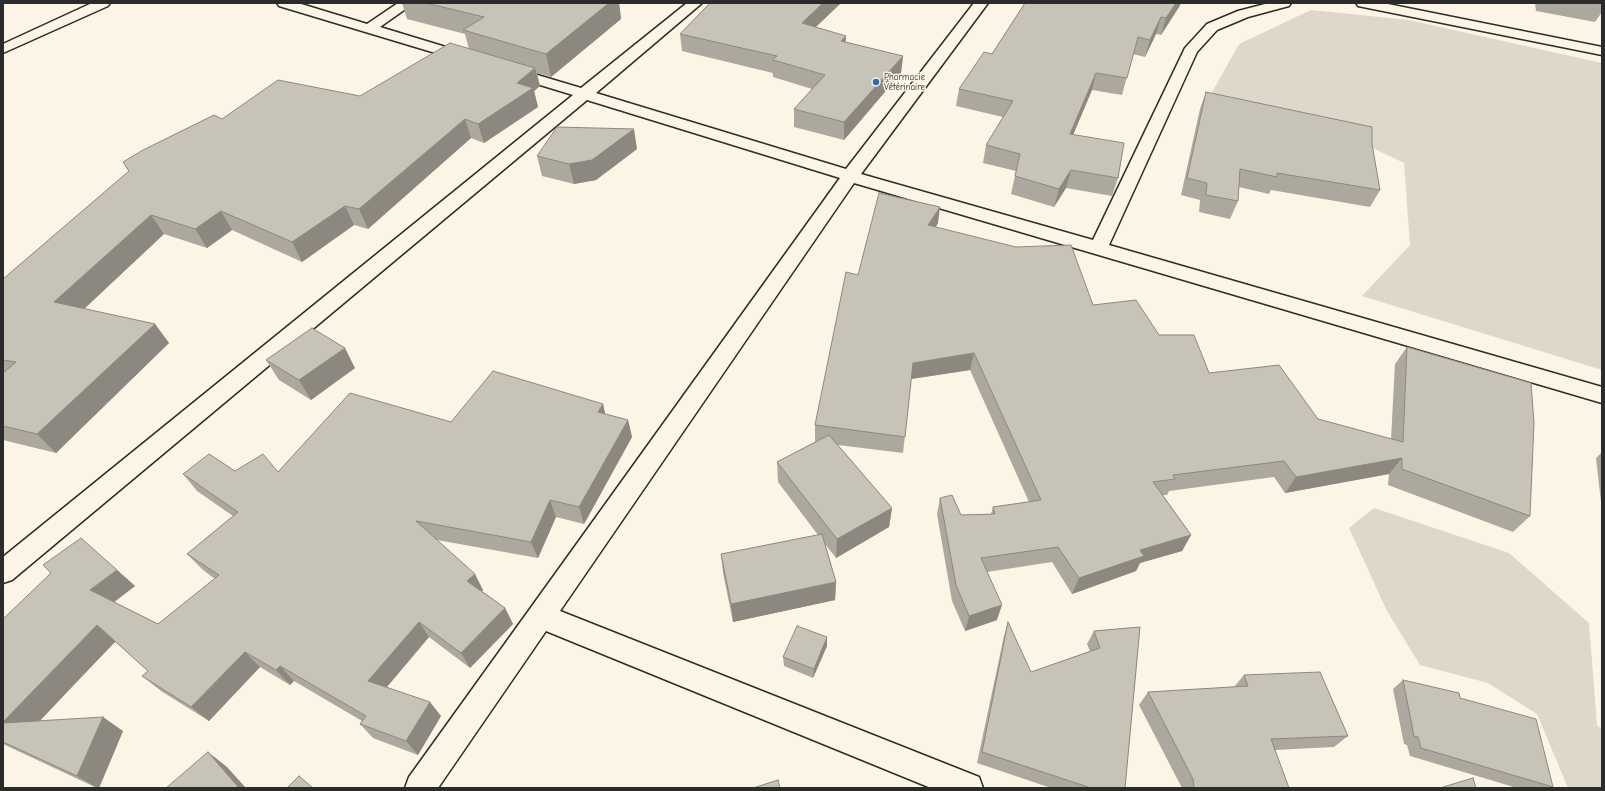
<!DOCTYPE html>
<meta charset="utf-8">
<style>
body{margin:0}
#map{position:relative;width:1605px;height:791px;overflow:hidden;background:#fcf5e5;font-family:"Comic Neue",sans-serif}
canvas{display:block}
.frame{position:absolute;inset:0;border:4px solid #2b2b2b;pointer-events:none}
</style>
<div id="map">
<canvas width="1605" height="791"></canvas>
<div class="frame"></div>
</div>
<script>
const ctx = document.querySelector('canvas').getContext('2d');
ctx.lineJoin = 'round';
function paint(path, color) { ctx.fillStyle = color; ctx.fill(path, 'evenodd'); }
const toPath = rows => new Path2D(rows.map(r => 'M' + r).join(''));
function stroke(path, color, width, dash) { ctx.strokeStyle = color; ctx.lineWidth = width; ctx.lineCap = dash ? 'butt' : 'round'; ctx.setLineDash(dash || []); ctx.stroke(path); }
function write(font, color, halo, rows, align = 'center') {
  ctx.font = font + ' "Comic Neue",sans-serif'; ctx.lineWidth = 3; ctx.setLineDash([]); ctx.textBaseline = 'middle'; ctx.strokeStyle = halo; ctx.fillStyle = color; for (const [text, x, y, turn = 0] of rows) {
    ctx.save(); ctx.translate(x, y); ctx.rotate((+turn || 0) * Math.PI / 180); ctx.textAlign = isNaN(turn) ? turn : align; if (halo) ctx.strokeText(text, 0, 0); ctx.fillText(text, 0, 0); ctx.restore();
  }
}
paint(toPath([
 [1311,10,1409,20,1602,63,1602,370,1362,296,1410,245,1404,163,1321,123,1210,96,1239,44],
 [1374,508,1509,553,1589,623,1597,725,1602,730,1602,788,1568,788,1537,714,1488,683,1420,665,1387,611,1349,528]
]), '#ded8ca');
const minor = toPath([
 [92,3,110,3,108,6,3,53,3,44,92,3],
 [277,3,298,3,367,24,398,3,414,3,380,27,472,55,474,58,472,61,467,62,462,61,279,6,277,3],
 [687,3,702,3,596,93,846,169,974,3,988,3,861,174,1093,240,1185,48,1207,24,1238,11,1269,3,1291,3,1289,6,1248,17,1217,30,1197,52,1109,245,1602,387,1602,403,854,183,560,611,979,777,983,788,931,788,546,631,438,788,405,788,409,777,840,178,587,100,12,580,3,583,3,557,573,95,504,74,502,71,504,68,509,67,514,68,581,88,687,3],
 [1356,3,1383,3,1602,47,1602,55,1363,7,1358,6,1356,3]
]);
stroke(minor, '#2b2b2b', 3);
paint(minor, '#fcf5e5');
paint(toPath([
 [402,3,619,3,621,19,551,77,537,73,540,86,534,91,538,107,484,143,471,138,368,229,354,225,302,262,232,230,207,248,164,234,84,309,155,324,169,343,56,453,3,440,3,279,129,172,123,162,222,119,360,96,469,49,465,34,407,19],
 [703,3,841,3,816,27,846,42,903,56,901,73,844,140,794,127,794,109,812,89,773,77,773,73,682,51,680,34,709,4],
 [1025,3,1181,3,1179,7,1161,35,1156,34,1145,57,1133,54,1122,95,1092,90,1073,134,1118,178,1112,196,1066,188,1054,207,1011,194,1016,171,983,163,986,145,1003,117,956,106,959,89,992,54],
 [1535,3,1602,3,1602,12,1595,22,1536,11],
 [1206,92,1372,144,1380,190,1370,207,1271,190,1269,194,1239,187,1238,201,1230,219,1199,212,1200,200,1181,195,1200,109],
 [637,149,596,180,574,184,542,176,537,156],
 [938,223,936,227,1093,305,1159,335,1209,373,1318,419,1391,439,1395,364,1407,347,1530,516,1513,532,1388,485,1389,474,1285,493,1274,477,1169,491,1167,495,1163,495,1191,535,1182,551,1140,563,1136,571,1072,594,1052,562,987,572,997,620,965,631,952,601,937,514,940,498,961,515,991,514,993,507,1029,502,970,370,911,379,903,453,838,445,892,508,889,527,836,558,825,544,836,582,835,600,733,622,723,573,721,554,818,535,778,482,777,462,815,442,815,425,858,275],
 [266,360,355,368,311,400,279,380],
 [603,404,605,414,628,420,632,437,584,524,556,517,538,558,437,540,483,590,482,591,505,608,513,624,470,668,429,637,387,687,441,716,418,755,373,738,360,724,362,721,294,681,290,685,260,667,209,721,161,691,142,676,148,671,115,641,40,721,123,731,99,788,97,788,3,744,3,619,117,570,135,586,114,602,158,624,215,579,203,570,187,554,233,516,197,491,183,474,235,471,278,472,451,422],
 [1602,452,1602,511,1596,458],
 [1008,622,1031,672,1090,651,1087,644,1094,631,1140,627,1125,788,1051,788,977,763,1004,636],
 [827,646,813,678,784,666,783,657],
 [1244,675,1348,736,1334,747,1275,750,1289,788,1182,788,1139,705,1148,692,1234,687],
 [1403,680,1460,698,1553,787,1551,788,1517,788,1410,756,1407,745,1404,744,1393,689]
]), '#aca89d');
paint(toPath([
 [609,3,619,3,621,19,551,77,546,54],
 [823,3,841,3,802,40,802,23],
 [1176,3,1181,3,1179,7,1161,35,1166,18],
 [1161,17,1156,34,1145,57,1150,40],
 [846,36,845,53,841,41],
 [903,56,901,73,844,140,844,122],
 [535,68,540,86,534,91,538,107,484,143,478,124,517,83],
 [1096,73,1092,90,1066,152,1070,134],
 [465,119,471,138,368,229,359,209],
 [634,129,637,149,596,180,574,184,569,164],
 [1071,170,1066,188,1054,207,1059,189],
 [345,206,354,225,302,262,292,242],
 [940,207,938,223,926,242,928,225],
 [221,211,232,230,207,248,195,229],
 [151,215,164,234,70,322,54,302],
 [155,324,169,343,56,453,37,434],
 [345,348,355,368,311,400,299,380],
 [974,353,970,370,911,379,913,363],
 [603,404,607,422,598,412],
 [628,420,632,437,584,524,579,507],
 [1402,458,1389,474,1285,493,1296,477],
 [550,500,556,517,538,558,531,542],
 [892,508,889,527,836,558,837,539],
 [1191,535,1182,551,1140,563,1136,571,1072,594,1079,578,1140,550],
 [117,570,135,586,109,606,90,590],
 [475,574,483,590,475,597,467,581],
 [836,582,835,600,733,622,731,604],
 [1002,605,997,620,965,631,969,616],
 [505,608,513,624,470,668,461,653],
 [419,622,429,637,380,695,368,681],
 [97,625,116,641,24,737,3,724,3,722],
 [827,637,827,646,813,678,814,669],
 [245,652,260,667,209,721,191,707],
 [280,666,294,681,290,685,276,670],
 [430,702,441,716,418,755,406,741],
 [103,717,123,731,99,788,97,788,77,776],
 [208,752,227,767,246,788,239,788]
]), '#8c8880');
const building = toPath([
 [426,3,609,3,546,54,463,30,484,17,426,3],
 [710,3,823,3,802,23,846,36,841,41,903,56,844,122,794,109,825,75,773,60,777,56,680,34,710,3],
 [1025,3,1176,3,1166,18,1161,17,1150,40,1138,37,1127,78,1096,73,1070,134,1124,143,1118,178,1071,170,1059,189,1015,176,1020,154,986,145,1013,101,959,89,984,52,992,54,1025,3],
 [450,43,535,68,517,83,533,88,478,124,465,119,359,209,345,206,292,242,221,211,195,229,151,215,54,302,155,324,37,434,3,426,3,373,16,362,3,360,3,279,129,171,123,162,143,150,214,115,222,119,278,80,360,96,450,43],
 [1206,92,1372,127,1372,144,1380,190,1277,173,1277,177,1240,169,1238,201,1206,195,1207,183,1187,178,1206,92],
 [557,127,634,129,592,160,569,164,537,156,557,127],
 [879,193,940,207,928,225,1016,247,1071,245,1093,305,1136,300,1159,335,1194,335,1209,373,1279,365,1318,419,1403,442,1407,347,1531,383,1534,423,1530,516,1402,469,1402,458,1296,477,1284,461,1173,475,1175,479,1153,482,1191,535,1140,550,1144,556,1079,578,1058,547,981,558,1002,605,969,616,956,585,940,498,952,495,961,515,995,514,993,507,1041,500,974,353,913,363,905,437,815,425,846,272,858,275,879,193],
 [312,328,345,348,299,380,266,360,312,328],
 [493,371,603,404,598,412,628,420,579,507,550,500,531,542,416,521,475,574,467,581,505,608,461,653,419,622,368,681,430,702,406,741,360,724,366,716,280,666,276,670,245,652,191,707,142,676,148,671,97,625,3,722,3,619,51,573,43,565,81,538,117,570,90,590,158,624,219,575,187,554,238,512,183,474,209,454,235,471,263,454,278,472,350,393,451,422,493,371],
 [829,435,892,508,837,539,777,462,829,435],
 [822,534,836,582,731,604,721,554,822,534],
 [1008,622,1031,672,1100,648,1094,631,1140,627,1125,788,1091,788,982,752,1008,622],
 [797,626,827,637,814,669,783,657,797,626],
 [1320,672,1348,736,1271,739,1289,788,1194,788,1193,779,1148,692,1248,686,1244,675,1320,672],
 [1403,680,1459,693,1460,698,1536,719,1553,787,1421,748,1418,737,1414,736,1403,680],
 [103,717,77,776,3,742,3,723,103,717],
 [208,752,239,788,166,788,208,752],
 [299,776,313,788,287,788,299,776],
 [1473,778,1476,788,1443,788,1443,787,1473,778],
 [778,780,780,788,753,788,778,780]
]);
paint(building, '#c8c3b7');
stroke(building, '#8c8880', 1);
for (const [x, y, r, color] of [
 [876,82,4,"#1f6fb2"]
]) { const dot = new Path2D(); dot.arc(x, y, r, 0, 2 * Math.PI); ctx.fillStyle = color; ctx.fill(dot); stroke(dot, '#fcf5e5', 1.5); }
write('9px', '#2b2b2b', '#fcf5e5', [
 ["Pharmacie",884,77],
 ["Vétérinaire",884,87]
], 'left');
</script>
